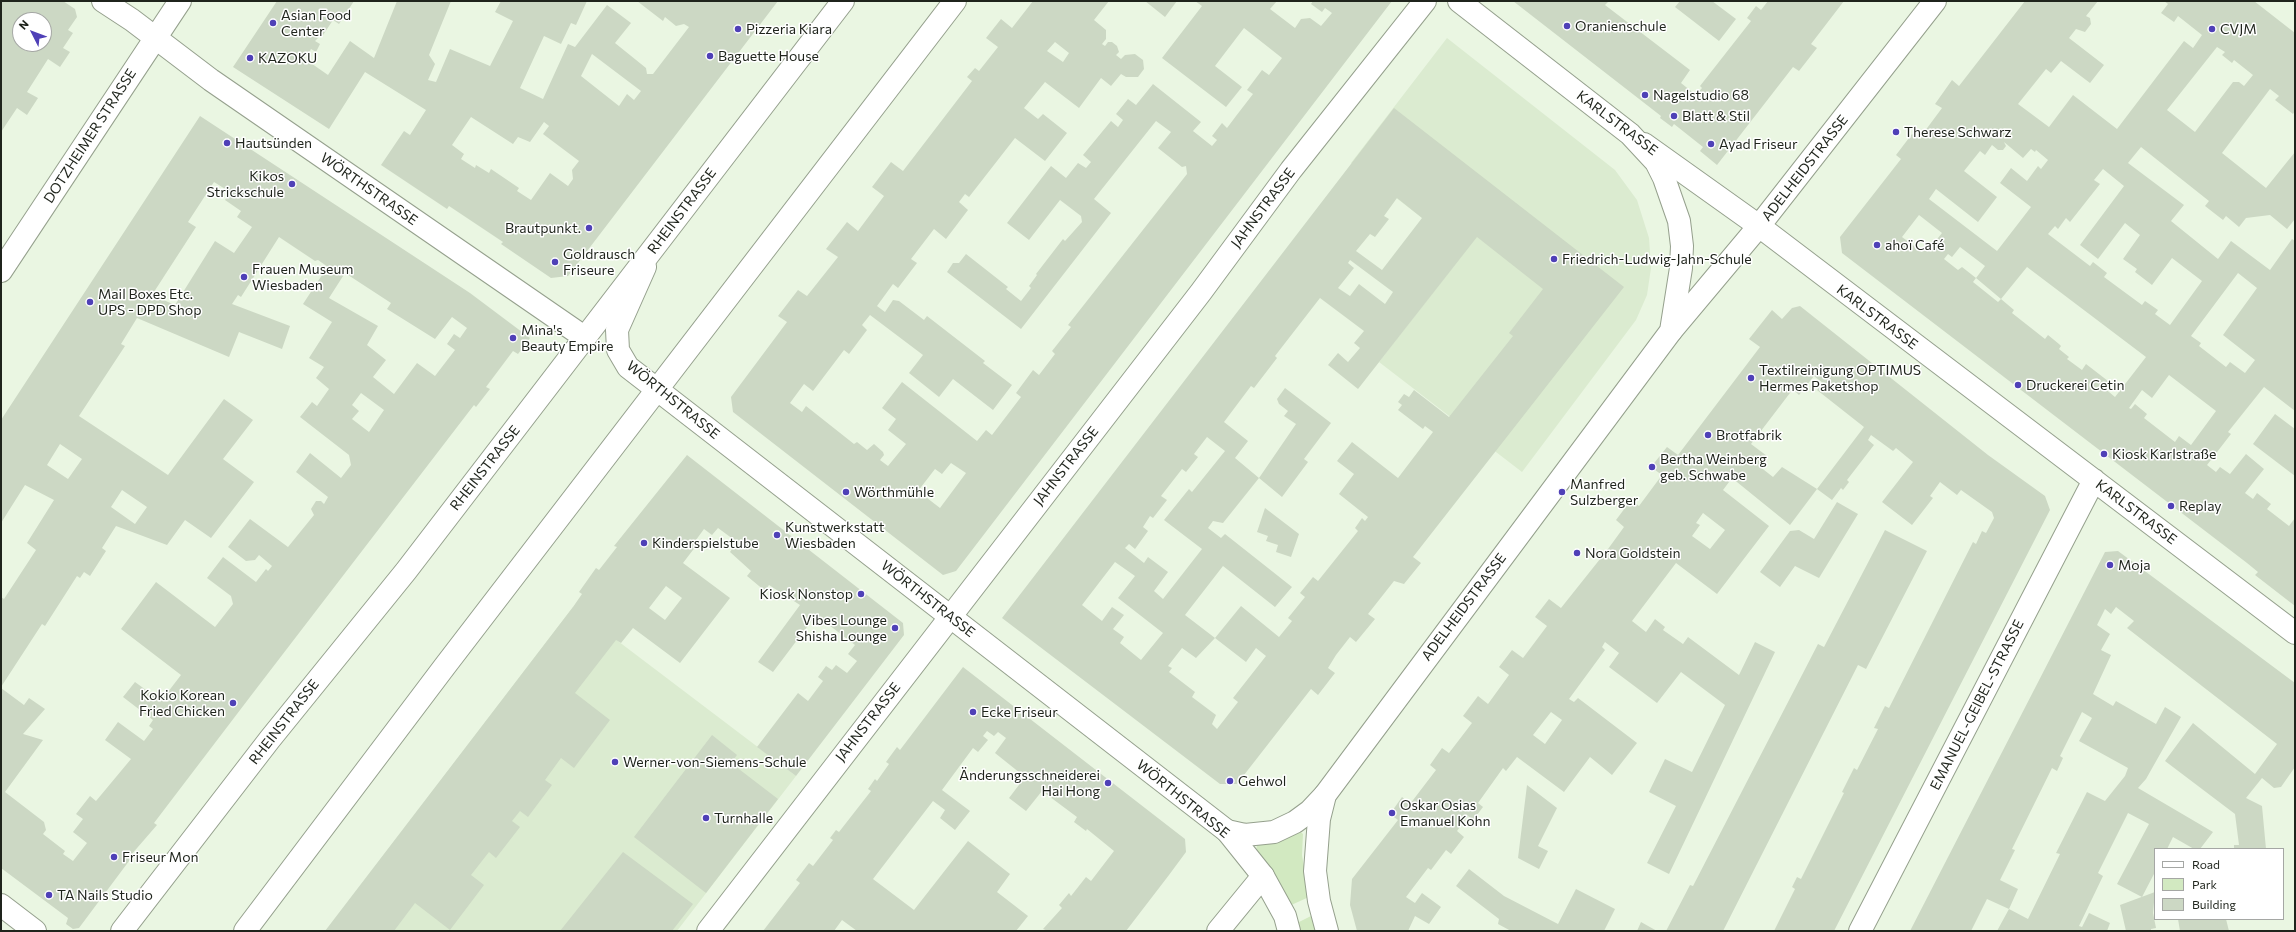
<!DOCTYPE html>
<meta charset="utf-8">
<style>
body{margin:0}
#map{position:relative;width:2296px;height:932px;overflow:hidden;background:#eaf6e2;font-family:Commissioner,sans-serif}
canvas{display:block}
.frame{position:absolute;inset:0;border:2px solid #1f241c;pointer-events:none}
.legend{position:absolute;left:2154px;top:848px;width:130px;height:72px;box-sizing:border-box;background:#fff;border:1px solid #a5a7a4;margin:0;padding:5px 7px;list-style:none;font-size:12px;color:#1f241c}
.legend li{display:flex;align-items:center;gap:8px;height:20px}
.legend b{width:20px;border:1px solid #a5a7a4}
.north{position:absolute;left:12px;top:12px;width:40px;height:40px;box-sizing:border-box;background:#fff;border:1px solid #a5a7a4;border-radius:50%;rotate:312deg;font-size:11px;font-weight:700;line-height:16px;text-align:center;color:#1f241c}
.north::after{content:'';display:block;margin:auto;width:14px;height:18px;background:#4f40b7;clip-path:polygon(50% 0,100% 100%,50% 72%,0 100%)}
</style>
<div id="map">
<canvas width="2296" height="932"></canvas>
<div class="frame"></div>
<ul class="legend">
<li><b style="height:5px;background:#fff"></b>Road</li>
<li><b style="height:11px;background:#d2e9c1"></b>Park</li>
<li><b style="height:11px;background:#ccd8c4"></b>Building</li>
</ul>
<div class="north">N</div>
</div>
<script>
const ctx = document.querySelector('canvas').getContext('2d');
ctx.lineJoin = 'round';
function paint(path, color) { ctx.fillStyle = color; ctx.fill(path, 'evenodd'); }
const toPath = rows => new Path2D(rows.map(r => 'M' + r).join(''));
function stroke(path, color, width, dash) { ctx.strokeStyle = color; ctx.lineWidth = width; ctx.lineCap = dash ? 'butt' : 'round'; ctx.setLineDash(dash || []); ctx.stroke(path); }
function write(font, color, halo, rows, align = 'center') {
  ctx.font = font + ' Commissioner,sans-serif'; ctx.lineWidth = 3; ctx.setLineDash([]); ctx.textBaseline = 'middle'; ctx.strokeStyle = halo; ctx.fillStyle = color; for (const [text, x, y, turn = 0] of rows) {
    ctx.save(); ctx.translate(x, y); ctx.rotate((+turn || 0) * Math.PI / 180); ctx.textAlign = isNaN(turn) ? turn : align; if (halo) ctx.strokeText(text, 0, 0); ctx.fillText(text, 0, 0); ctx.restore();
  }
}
paint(toPath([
 [1447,38,1615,170,1637,200,1649,238,1651,268,1647,295,1636,320,1522,472,1379,362,1465,251,1351,163],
 [573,607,796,776,677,931,368,931,341,911]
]), '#dbebd0');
paint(toPath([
 [1300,831,1303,834,1302,855,1309,897,1289,906,1256,851,1257,845,1276,842],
 [1313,915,1317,931,1297,931,1295,924]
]), '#d2e9c1');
paint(toPath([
 [1,1,63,1,75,9,77,17,68,30,73,33,63,48,70,52,60,67,48,59,27,92,38,98,27,115,17,108,1,132],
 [20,20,44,20,44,44,20,44],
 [277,1,354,1,339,24,333,20,323,35,312,34,318,38,315,41,320,44,316,52,311,49,309,53,303,52,305,59,328,75,350,41,374,58,397,1,451,1,429,55,435,64,428,80,436,82,450,49,490,66,513,21,495,12,501,1,587,1,576,25,571,23,561,44,544,36,520,88,543,99,568,44,575,47,607,5,631,23,615,43,646,68,647,74,653,74,689,27,684,24,676,26,665,17,663,21,637,1,778,1,568,276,551,278,501,244,503,242,449,206,447,209,381,165,404,131,410,135,426,110,365,72,329,129,233,67],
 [592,54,641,91,634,100,627,94,619,106,581,76],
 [471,117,513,144,518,137,530,142,544,122,549,126,543,134,579,161,572,170,573,179,568,186,550,173,531,200,517,191,519,188,491,169,489,173,476,165,475,168,461,159,464,154,452,145],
 [1033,1,1109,1,1094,20,1106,30,1106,39,1102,44,1105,46,1108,42,1112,42,1117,46,1119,52,1116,55,1121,59,1125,55,1135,54,1143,60,1144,69,1138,77,1126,77,1121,74,1111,86,1101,78,1079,108,1045,82,1024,108,1038,119,1043,114,1067,133,1045,161,1015,138,969,197,965,194,959,202,968,210,946,239,934,229,911,259,917,263,898,288,893,284,877,306,885,312,893,300,899,301,924,320,927,316,985,361,983,363,1012,385,993,410,953,379,939,397,909,373,923,355,870,315,862,325,867,330,849,354,844,350,813,391,804,384,790,403,802,412,806,406,854,444,857,442,867,450,874,444,883,452,884,455,880,460,888,466,906,444,888,430,896,419,882,408,902,382,977,441,986,430,992,435,1021,397,1016,393,1033,370,1039,375,1055,354,1052,351,1071,327,1068,325,1187,174,1186,166,1182,167,1158,148,1171,132,1156,121,1094,199,1111,213,1021,329,947,272,953,263,959,263,966,254,1008,287,1006,289,1021,301,1031,288,1029,286,1037,275,1036,274,1063,239,1065,241,1082,222,1081,216,1060,200,1029,240,1007,223,1051,166,1066,178,1078,163,1086,168,1091,162,1083,155,1111,121,1118,127,1123,120,1116,114,1128,99,1136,105,1153,84,1201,122,1193,131,1212,146,1217,140,1212,136,1222,123,1227,128,1236,116,1253,94,1247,90,1262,70,1269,75,1282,58,1244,28,1215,66,1242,87,1226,107,1162,58,1202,6,1195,1,1277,1,1270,9,1295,28,1301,19,1310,18,1321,26,1332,13,1325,8,1322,12,1311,4,1313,1,1392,1,956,571,943,575,733,412,731,397,787,322,778,316,798,290,807,296,838,257,826,249,847,222,858,231,884,196,872,187,891,162,903,171,972,81,967,77,975,68,979,71,998,47,986,38,1001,19,1012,28],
 [1055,42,1069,53,1063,62,1047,51],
 [951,463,966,473,940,508,918,491,935,469,942,474],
 [1145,1,1177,1,1165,17],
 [1513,1,1609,1,1605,5,1690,70,1681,83,1696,95,1702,88,1700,86,1751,21,1747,18,1756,6,1761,10,1768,1,1844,1,1811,44,1817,48,1799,71,1793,67,1717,165,1700,151,1703,147,1674,124,1672,127,1660,118,1661,116],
 [1680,1,1712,1,1736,19,1719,41,1675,7],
 [2025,1,2098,1,2086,16,2090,18,2091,24,2085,32,2076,29,2069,38,2104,65,2090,83,2061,61,2051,73,2046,69,2018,104,2049,127,2073,95,2117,129,2184,41,2193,48,2202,35,2178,16,2174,22,2161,13,2168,4,2164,1,2254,1,2295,33,2295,111,2293,114,2275,100,2279,96,2270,89,2222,153,2266,188,2295,152,2295,219,2287,229,2270,215,2246,218,2239,227,2226,216,2223,220,2205,206,2209,201,2141,147,2128,163,2184,205,2171,221,2218,259,2231,241,2270,270,2292,239,2295,241,2295,411,2264,387,2228,432,2231,434,2207,465,2216,472,2220,467,2230,474,2246,454,2264,469,2245,493,2253,499,2257,493,2271,504,2267,509,2289,526,2295,518,2295,606,2255,575,2258,572,2247,563,1842,253,1840,237,1901,159,1896,155,1912,134,1919,139,1942,108,1935,104,1952,80,1959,86],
 [2217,47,2225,52,2222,55,2232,63,2234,60,2253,75,2244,86,2239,82,2233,82,2195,132,2167,110],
 [2004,142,2023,158,2031,149,2035,152,2036,150,2048,160,2041,169,2038,166,2027,181,2011,168,2000,183,2031,207,1997,251,1929,199,1936,189,1978,222,1997,197,1964,171,1980,151,1985,155,1992,145,1998,150,2003,150,2006,146],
 [2103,169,2124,186,2080,245,2098,259,2125,223,2140,235,2123,259,2137,269,2135,272,2152,285,2172,258,2202,281,2170,325,2155,314,2158,310,2145,301,2142,305,2104,277,2107,273,2093,262,2090,266,2048,234,2055,226,2058,229,2066,218,2070,222,2100,184,2094,180],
 [1919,215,1942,233,1930,248,1927,245,1922,252,1902,237],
 [1960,247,1985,266,1976,278,2001,299,2027,267,2146,357,2115,397,2103,387,2108,381,2086,364,2082,370,2067,359,2069,357,2059,349,2061,346,2059,344,2048,335,2045,339,2012,313,2014,310,2001,299,1998,302,1973,282,1976,278,1962,267,1958,270,1944,259,1948,254,1952,257],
 [2238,273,2257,288,2223,335,2255,360,2245,373,2230,362,2226,367,2199,346,2201,343,2191,336],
 [2169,375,2216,411,2191,445,2179,436,2175,442,2144,418,2147,414,2135,404,2131,409,2129,408,2142,390,2152,398],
 [1394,108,1624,287,1413,557,1421,563,1404,584,1394,581,1368,614,1375,619,1356,642,1350,637,1336,655,1328,668,1335,673,1318,695,1311,689,1237,784,1220,784,1002,618],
 [1397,198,1422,218,1382,270,1356,251,1370,234,1375,237,1389,219,1384,216],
 [1477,237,1543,289,1509,333,1513,336,1449,417,1414,390,1409,397,1404,394,1398,402,1402,405,1398,410,1423,429,1425,426,1433,432,1398,478,1352,442,1337,461,1354,474,1339,494,1368,517,1365,521,1362,518,1355,528,1358,531,1318,581,1313,577,1300,593,1305,597,1288,618,1292,621,1279,637,1241,606,1215,638,1185,615,1223,566,1275,607,1292,587,1225,534,1221,538,1208,528,1213,521,1223,523,1259,478,1282,497,1308,462,1304,459,1331,423,1285,388,1277,399,1279,404,1288,411,1284,416,1296,424,1259,478,1235,458,1248,441,1224,422,1251,386,1254,388,1277,358,1275,356,1320,298,1364,331,1354,343,1360,348,1348,362,1338,353,1328,365,1358,389],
 [1350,260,1393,292,1385,304,1359,284,1350,296,1338,288,1354,268,1348,263],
 [1207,437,1225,451,1192,492,1189,489,1164,520,1202,549,1163,599,1154,591,1168,572,1148,557,1144,563,1125,548,1129,544,1135,549,1148,531,1143,527,1150,516,1153,518,1167,500,1161,496,1182,469,1186,472,1198,457,1194,454],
 [1115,562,1135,576,1118,598,1163,633,1141,660,1120,643,1124,637,1113,629,1124,615,1112,607,1102,621,1082,605],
 [1215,638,1246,662,1256,648,1266,656,1233,698,1238,702,1217,729,1212,724,1216,715,1192,697,1195,692,1169,672,1172,668,1168,666,1182,648,1196,658],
 [200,116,470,293,530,338,518,354,513,351,486,387,490,389,476,407,474,405,253,693,154,823,157,825,131,855,132,857,79,928,73,929,66,924,68,918,1,868,1,688,24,705,29,698,45,709,23,734,43,740,5,792,44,822,46,830,43,834,65,851,63,854,73,861,87,843,73,832,83,819,76,814,90,796,96,801,131,759,105,740,118,722,144,741,153,729,149,726,153,720,123,697,135,682,161,701,181,675,121,629,156,582,215,627,233,604,231,596,207,578,223,557,256,582,266,569,268,571,272,566,259,555,255,560,246,561,228,547,250,519,288,547,314,515,311,509,316,501,321,501,324,504,328,497,296,472,310,453,341,478,351,465,349,455,300,417,312,402,317,406,329,389,316,378,324,367,309,358,332,322,303,304,322,275,328,275,328,267,318,260,315,261,279,237,241,297,238,295,232,304,290,326,282,349,239,332,229,357,137,318,121,344,125,346,79,416,168,475,224,399,253,420,223,459,254,482,211,538,185,520,167,545,116,526,102,548,106,551,90,576,84,572,80,578,77,576,45,626,42,624,1,687,1,597,4,599,36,550,27,543,54,500,25,485,1,523,1,420],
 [214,182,230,192,225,200,241,211,237,217,252,227,234,253,215,241,175,305,152,295,196,227,188,222],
 [345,273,391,303,387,309,435,339,452,317,467,328,460,338,454,334,447,344,455,350,435,376,417,363,394,394,373,377,386,360,367,345,378,326,329,298],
 [361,393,384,410,369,432,352,419,359,411,352,405],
 [60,444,82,459,68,479,47,465],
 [122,490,147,507,135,524,111,507],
 [1800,306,1988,455,2045,496,2050,510,1834,931,1774,931,1795,889,1792,887,1797,877,1801,879,1844,793,1842,792,1854,768,1857,770,1878,729,1874,728,1885,706,1889,708,1973,542,1976,544,1982,531,1986,533,1994,518,1992,512,1961,490,1957,495,1940,482,1930,496,1933,498,1912,525,1882,502,1913,462,1896,448,1893,451,1871,435,1868,440,1874,445,1847,480,1849,482,1843,490,1841,488,1832,500,1817,489,1790,525,1732,478,1723,490,1769,526,1717,594,1676,563,1632,621,1646,632,1655,619,1665,627,1663,630,1683,644,1688,637,1739,675,1755,642,1775,652,1669,874,1647,863,1676,806,1649,792,1665,759,1692,772,1725,705,1681,672,1657,703,1609,667,1619,653,1605,642,1602,647,1605,650,1569,699,1574,702,1578,698,1637,743,1612,775,1590,757,1564,792,1517,757,1506,771,1503,768,1478,803,1483,807,1473,820,1468,816,1457,831,1464,837,1451,854,1446,850,1431,870,1428,868,1406,897,1415,903,1422,893,1441,907,1429,924,1415,916,1408,931,1357,931,1350,905,1352,879,1398,820,1390,814,1402,797,1410,804,1436,770,1430,765,1442,748,1449,753,1472,723,1463,716,1478,696,1488,704,1509,675,1499,667,1512,650,1523,658,1547,626,1535,617,1549,599,1561,608,1608,549,1624,527,1616,520,1631,500,1639,506,1662,475,1651,467,1667,447,1678,455,1760,347,1749,339,1772,310,1782,319,1792,308],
 [1814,376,1823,383,1817,390,1864,427,1817,489,1782,467,1773,477,1759,466,1767,456,1751,444,1793,389,1799,395],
 [1703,513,1725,530,1710,549,1692,536,1700,525,1696,523],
 [1551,712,1562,720,1545,744,1533,735],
 [2275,414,2295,429,2295,476,2253,444],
 [687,455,903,623,904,635,796,776,757,747,798,693,808,701,823,681,818,677,826,666,832,670,836,665,847,673,857,661,848,654,855,645,816,615,773,672,758,662,800,605,769,585,765,591,747,576,751,571,730,552,737,542,718,528,712,535,704,529,693,544,696,546,683,563,730,598,680,663,633,628,621,643,616,640,575,693,610,720,574,768,561,758,545,780,552,785,528,817,520,811,512,821,520,827,496,858,489,852,471,875,484,885,450,930,415,903,394,931,325,931,573,607,582,594,579,592,596,568,599,570,617,547,614,546],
 [666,586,682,598,665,620,649,608],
 [1837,502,1858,514,1819,578,1795,566,1780,587,1760,572,1790,531,1799,530,1814,539],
 [1265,508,1299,534,1291,557,1276,552,1278,545,1266,541,1268,536,1257,532],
 [1885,530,1927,551,1866,669,1858,665,1723,931,1666,931,1690,885,1693,886,1818,644,1824,647],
 [2118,551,2295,683,2295,767,2281,787,2274,788,2262,778,2246,798,2262,806,2266,849,2234,849,2234,845,2239,845,2235,814,2165,761,2193,723,2255,774,2277,744,2127,628,2134,621,2116,607,2111,614,2105,609,2097,625,2110,634,2101,650,2111,655,2093,694,2113,706,2116,701,2156,724,2165,707,2181,717,2146,779,2138,788,2213,832,2200,849,2194,849,2173,837,2167,849,2155,849,2155,872,2142,897,2117,884,2149,824,2128,813,2098,873,2103,876,2079,926,2082,927,2089,913,2110,923,2107,931,1997,931,2009,909,1987,899,1971,931,1910,931,2105,552],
 [2082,712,2092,718,2079,741,2128,768,2125,776,2105,801,2087,792,2056,853,2060,854,2028,919,2009,909,2018,889,2000,880,2015,850,2012,849,2052,768,2057,771,2063,758,2060,756],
 [963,667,1185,839,1186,852,1169,875,1126,931,1048,931,1043,929,1062,908,1059,905,1069,893,1071,896,1086,877,1091,881,1114,851,1087,829,1086,831,1074,822,1077,817,1042,791,1026,811,1009,798,1025,777,995,753,1006,738,998,732,994,736,987,731,983,736,988,740,978,752,973,748,942,790,970,811,955,830,940,818,945,810,933,801,873,879,914,910,968,841,1010,874,997,892,1028,916,1016,931,857,931,842,920,834,931,763,931,800,883,796,880,809,863,813,866,833,840,830,838,836,830,839,832,871,791,868,789,875,779,877,781,889,764,886,762,897,747,900,750],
 [712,735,737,755,731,763,778,799,706,893,634,837],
 [1527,785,1557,808,1538,846,1548,851,1539,869,1518,858],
 [623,852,693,904,672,931,560,931],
 [1469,869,1504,896,1558,924,1576,889,1615,909,1604,931,1511,931,1498,924,1499,919,1456,886],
 [2155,892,2153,913,2156,928,2151,929,2151,931,2126,931,2120,905],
 [2178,919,2226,919,2229,931,2180,931],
 [1641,922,1657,931,1637,931]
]), '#ccd8c4');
const minor = toPath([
 [103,1,132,20,211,80,584,337],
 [1644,144,1759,226,2295,633],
 [1671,331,1759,226,1935,1],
 [1227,831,1245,835,1274,832,1295,822,1310,811,1325,795],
 [708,931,1201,292,1291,170,1425,1],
 [1218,931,1263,876],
 [1860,931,2094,480]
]);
const tertiary = toPath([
 [645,267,617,330,618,350,628,367,1227,831,1263,876,1285,916,1289,931],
 [1,271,180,1],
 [1327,931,1319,901,1315,871,1319,819,1325,795,1671,331,1681,268,1682,246,1679,221,1664,178,1656,162,1630,134,1459,1]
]);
const secondary = toPath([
 [122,931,270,739,406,571,843,1],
 [245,931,445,666,955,1]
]);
const primary = toPath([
 [1,905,35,931]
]);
stroke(minor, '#95a08d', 24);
stroke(tertiary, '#95a08d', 24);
stroke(secondary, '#95a08d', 24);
stroke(primary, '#95a08d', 24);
stroke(minor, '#fff', 22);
stroke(tertiary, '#fff', 22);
stroke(secondary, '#fff', 22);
stroke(primary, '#fff', 22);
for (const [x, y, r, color] of [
 [273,23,4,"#4f40b7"],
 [1567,26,4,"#4f40b7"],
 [738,29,4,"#4f40b7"],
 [2212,29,4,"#4f40b7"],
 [710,56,4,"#4f40b7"],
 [250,58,4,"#4f40b7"],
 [1645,95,4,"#4f40b7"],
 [1674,116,4,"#4f40b7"],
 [1896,132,4,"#4f40b7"],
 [227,143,4,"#4f40b7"],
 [1711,144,4,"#4f40b7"],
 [292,184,4,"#4f40b7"],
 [589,228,4,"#4f40b7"],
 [1877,245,4,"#4f40b7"],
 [1554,259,4,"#4f40b7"],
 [555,262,4,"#4f40b7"],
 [244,277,4,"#4f40b7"],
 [90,302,4,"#4f40b7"],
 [513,338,4,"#4f40b7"],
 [1751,378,4,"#4f40b7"],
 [2018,385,4,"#4f40b7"],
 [1708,435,4,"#4f40b7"],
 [2104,454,4,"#4f40b7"],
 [1652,467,4,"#4f40b7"],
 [846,492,4,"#4f40b7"],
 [1562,492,4,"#4f40b7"],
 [2171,506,4,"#4f40b7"],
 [777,535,4,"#4f40b7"],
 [644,543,4,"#4f40b7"],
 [1577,553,4,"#4f40b7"],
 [2110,565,4,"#4f40b7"],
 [861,594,4,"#4f40b7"],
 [895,628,4,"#4f40b7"],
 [233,703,4,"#4f40b7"],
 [973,712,4,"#4f40b7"],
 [615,762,4,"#4f40b7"],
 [1230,781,4,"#4f40b7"],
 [1108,783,4,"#4f40b7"],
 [1392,813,4,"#4f40b7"],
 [706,818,4,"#4f40b7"],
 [114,857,4,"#4f40b7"],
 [49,895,4,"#4f40b7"]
]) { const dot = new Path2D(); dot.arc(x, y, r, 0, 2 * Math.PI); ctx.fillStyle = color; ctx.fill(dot); stroke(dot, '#fff', 1.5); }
write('14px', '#1f241c', '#fff', [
 ["Asian Food",281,15],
 ["Center",281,31],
 ["Oranienschule",1575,26],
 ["Pizzeria Kiara",746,29],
 ["CVJM",2220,29],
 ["Baguette House",718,56],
 ["KAZOKU",258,58],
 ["Nagelstudio 68",1653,95],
 ["Blatt & Stil",1682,116],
 ["Therese Schwarz",1904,132],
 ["Hautsünden",235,143],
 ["Ayad Friseur",1719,144],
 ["Kikos",284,176,"right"],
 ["Strickschule",284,192,"right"],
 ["Brautpunkt.",581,228,"right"],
 ["ahoï Café",1885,245],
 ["Goldrausch",563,254],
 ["Friseure",563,270],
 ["Friedrich-Ludwig-Jahn-Schule",1562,259],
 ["Frauen Museum",252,269],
 ["Wiesbaden",252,285],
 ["Mail Boxes Etc.",98,294],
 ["UPS - DPD Shop",98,310],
 ["Mina's",521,330],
 ["Beauty Empire",521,346],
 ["Textilreinigung OPTIMUS",1759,370],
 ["Hermes Paketshop",1759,386],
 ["Druckerei Cetin",2026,385],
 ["Brotfabrik",1716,435],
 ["Kiosk Karlstraße",2112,454],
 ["Bertha Weinberg",1660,459],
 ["geb. Schwabe",1660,475],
 ["Manfred",1570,484],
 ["Sulzberger",1570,500],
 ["Wörthmühle",854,492],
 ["Replay",2179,506],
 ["Kunstwerkstatt",785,527],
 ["Wiesbaden",785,543],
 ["Kinderspielstube",652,543],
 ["Nora Goldstein",1585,553],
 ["Moja",2118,565],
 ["Kiosk Nonstop",853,594,"right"],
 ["Vibes Lounge",887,620,"right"],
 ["Shisha Lounge",887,636,"right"],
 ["Kokio Korean",225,695,"right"],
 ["Fried Chicken",225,711,"right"],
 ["Ecke Friseur",981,712],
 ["Werner-von-Siemens-Schule",623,762],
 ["Änderungsschneiderei",1100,775,"right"],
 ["Hai Hong",1100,791,"right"],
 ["Gehwol",1238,781],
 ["Oskar Osias",1400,805],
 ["Emanuel Kohn",1400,821],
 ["Turnhalle",714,818],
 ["Friseur Mon",122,857],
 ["TA Nails Studio",57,895]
], 'left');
write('14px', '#1f241c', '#fff', [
 ["KARLSTRASSE",1617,123,37],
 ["DOTZHEIMER STRASSE",90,136,-57],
 ["ADELHEIDSTRASSE",1805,168,-52],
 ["WÖRTHSTRASSE",369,189,35],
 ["JAHNSTRASSE",1263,208,-53],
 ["RHEINSTRASSE",682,211,-53],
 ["KARLSTRASSE",1877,317,37],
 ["WÖRTHSTRASSE",673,400,39],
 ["JAHNSTRASSE",1066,466,-52],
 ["RHEINSTRASSE",485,468,-52],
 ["KARLSTRASSE",2136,512,37],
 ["WÖRTHSTRASSE",928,599,38],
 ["ADELHEIDSTRASSE",1464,607,-53],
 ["EMANUEL-GEIBEL-STRASSE",1977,705,-63],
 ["RHEINSTRASSE",284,722,-52],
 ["JAHNSTRASSE",868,722,-52],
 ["WÖRTHSTRASSE",1183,799,39]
]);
</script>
